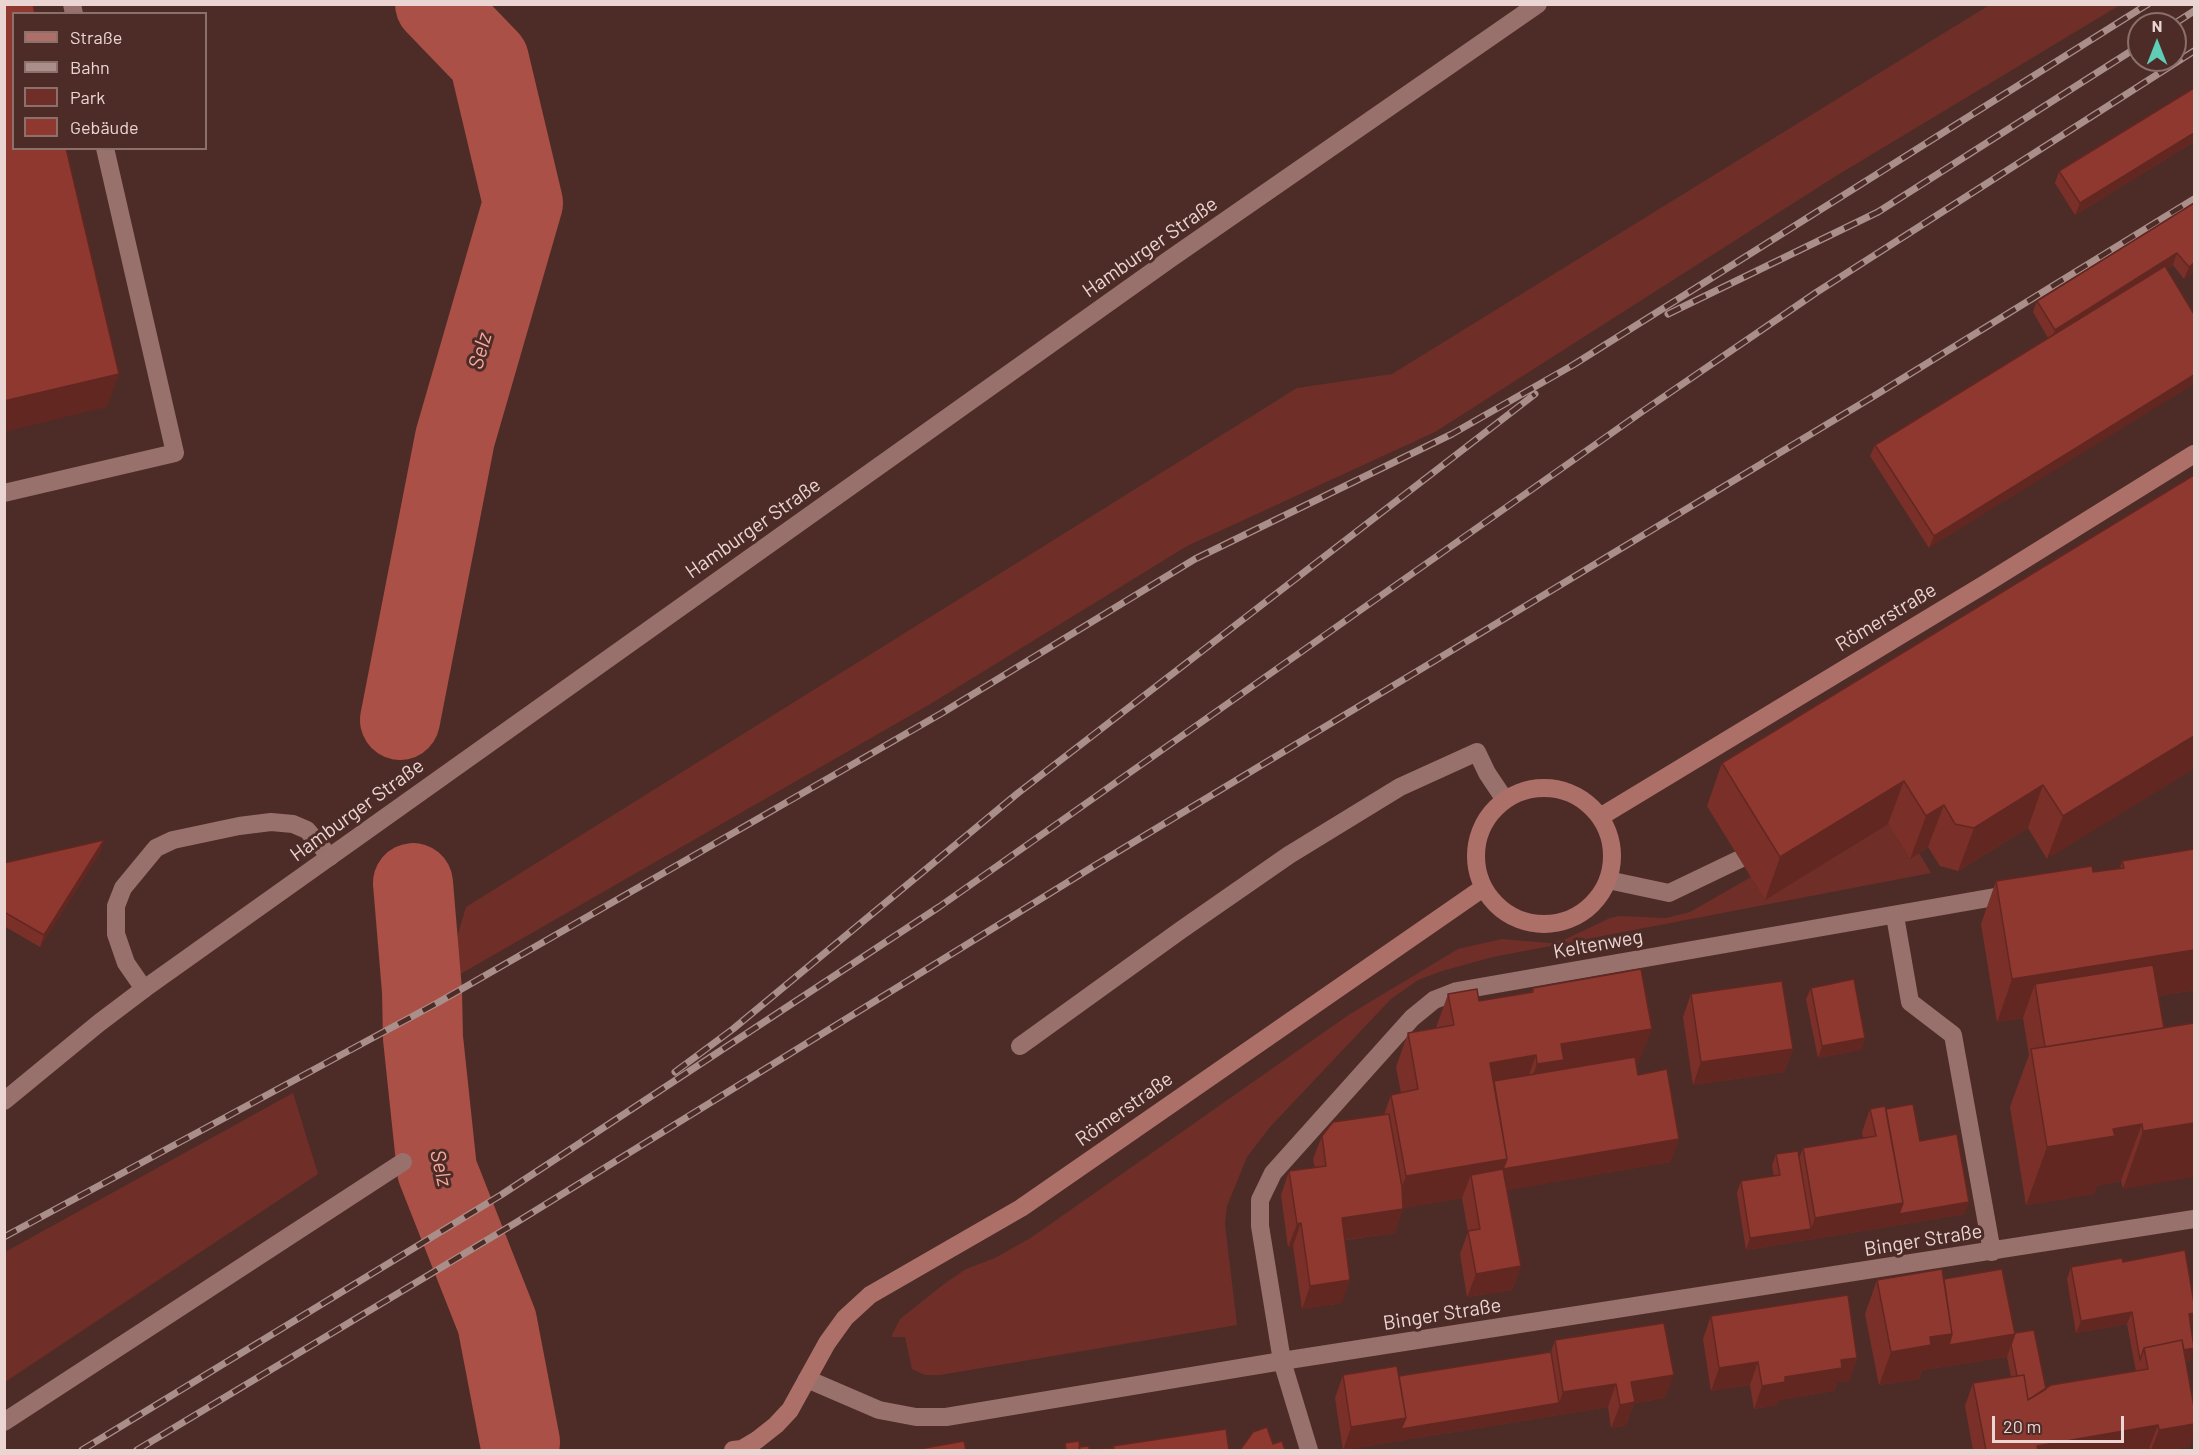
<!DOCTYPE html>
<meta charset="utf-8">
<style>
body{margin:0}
#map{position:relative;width:2199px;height:1455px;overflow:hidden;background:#4d2c27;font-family:Barlow,sans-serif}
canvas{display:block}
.frame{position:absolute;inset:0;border:6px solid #ebd5d2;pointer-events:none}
.legend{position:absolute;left:12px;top:12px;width:195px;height:138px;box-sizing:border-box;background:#4d2c27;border:2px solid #8c706b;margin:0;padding:8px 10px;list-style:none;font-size:18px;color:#ebd5d2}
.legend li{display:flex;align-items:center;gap:12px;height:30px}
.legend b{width:30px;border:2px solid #8c706b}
.north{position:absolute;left:2127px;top:12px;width:60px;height:60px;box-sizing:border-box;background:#4d2c27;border:2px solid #8c706b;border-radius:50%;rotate:0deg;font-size:16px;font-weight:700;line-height:24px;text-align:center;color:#ebd5d2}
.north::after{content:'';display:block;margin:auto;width:21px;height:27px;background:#5eceb7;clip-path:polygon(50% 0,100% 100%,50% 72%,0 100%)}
.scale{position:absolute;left:1992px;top:1416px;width:132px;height:27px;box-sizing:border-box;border:3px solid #ebd5d2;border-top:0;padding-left:8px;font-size:18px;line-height:21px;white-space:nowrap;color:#ebd5d2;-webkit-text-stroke:4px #4d2c27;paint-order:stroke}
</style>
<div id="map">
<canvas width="2199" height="1455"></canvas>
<div class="frame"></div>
<ul class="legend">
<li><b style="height:8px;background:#ac7068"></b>Straße</li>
<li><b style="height:8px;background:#a98e8a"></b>Bahn</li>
<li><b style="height:16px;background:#6f2e27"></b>Park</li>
<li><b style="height:16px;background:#8e3830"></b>Gebäude</li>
</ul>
<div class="north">N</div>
<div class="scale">20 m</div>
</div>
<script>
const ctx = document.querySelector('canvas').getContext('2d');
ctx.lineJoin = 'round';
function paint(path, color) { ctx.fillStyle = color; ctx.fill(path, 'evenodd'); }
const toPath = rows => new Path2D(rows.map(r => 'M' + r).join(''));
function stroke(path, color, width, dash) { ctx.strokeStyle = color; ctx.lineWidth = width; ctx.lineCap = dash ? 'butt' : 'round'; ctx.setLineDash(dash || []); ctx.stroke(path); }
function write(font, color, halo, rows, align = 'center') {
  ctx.font = font + ' Barlow,sans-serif'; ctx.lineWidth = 6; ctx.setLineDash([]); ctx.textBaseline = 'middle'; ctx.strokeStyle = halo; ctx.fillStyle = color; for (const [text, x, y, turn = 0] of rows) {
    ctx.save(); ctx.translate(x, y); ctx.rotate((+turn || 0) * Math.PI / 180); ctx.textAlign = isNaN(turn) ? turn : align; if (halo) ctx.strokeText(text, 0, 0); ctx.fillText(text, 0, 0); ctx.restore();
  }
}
paint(toPath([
 [1991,4,2120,5,1836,176,1435,432,1187,546,932,703,443,984,466,907,1297,388,1392,374],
 [1888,824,1910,859,1919,853,1931,873,1493,957,1442,971,1418,980,1391,999,1270,1127,1247,1157,1227,1206,1225,1224,1237,1325,940,1375,925,1375,912,1369,905,1337,891,1337,900,1319,944,1284,966,1269,995,1258,1032,1237,1350,1014,1458,949,1502,939,1549,943,1566,939,1610,918,1619,916,1666,918,1690,912,1751,877,1765,900],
 [293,1093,318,1174,5,1382,5,1252]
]), '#6f2e27');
stroke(toPath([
 [400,720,455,438,523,203,489,60,435,4],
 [413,883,422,991,423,1038,437,1170,497,1322,520,1442]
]), '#aa5047', 80);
stroke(toPath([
 [72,4,74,14],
 [4,493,175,453,105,148],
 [1608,880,1669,893,1740,859],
 [1895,916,1910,1002,1953,1035,1992,1252],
 [144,989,126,963,116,934,116,906,123,888,156,848,173,840,239,826,271,822,293,824,307,830,330,857],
 [1020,1046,1181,930,1289,855,1400,787,1477,752,1487,773,1505,800],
 [4,1422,403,1162]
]), '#98716c', 18);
stroke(toPath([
 [4,1101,99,1023,144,989,1170,259,1538,4],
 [807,1379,879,1410,916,1417,946,1417,1282,1361,2194,1219],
 [1309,1450,1282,1361,1260,1226,1260,1200,1273,1173,1412,1018,1434,1000,1457,991,2012,894]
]), '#98716c', 18);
stroke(toPath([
 '1476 856a68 68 0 1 1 136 0a68 68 0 1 1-136 0Z',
 [1600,817,1985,584,2194,454],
 [733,1450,742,1449,757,1440,776,1425,790,1410,827,1343,845,1318,870,1295,1021,1208,1483,888]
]), '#ac7068', 18);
const rail = toPath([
 [2174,24,2194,11],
 [1668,314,1878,212,2139,46],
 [675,1072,733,1029,1018,793,1535,394],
 [4,1237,439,1002,942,713,1195,559,1452,434,1573,365,2148,4],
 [82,1450,501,1195,939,907,1643,411,1817,292,2194,51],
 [137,1450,517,1222,1094,866,1874,396,2194,199]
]);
stroke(rail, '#a98e8a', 7);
stroke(rail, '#4d2c27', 4.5, [14]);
paint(toPath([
 [2194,88,2194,142,2075,215,2055,183,2059,171],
 [2194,203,2194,272,2184,279,2173,265,2167,269,1929,548,1870,456,1875,445,2048,338,2033,312,2037,301],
 [2194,475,2047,859,2028,828,1958,871,1940,866,1928,847,1910,859,1888,824,1765,900,1707,806,1722,763],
 [104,840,100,852,40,947,4,926,4,863],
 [2194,849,2194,990,2158,996,2164,1028,2194,1023,2123,1189,2121,1181,2097,1186,2094,1194,2026,1205,2010,1107,2029,1055,2023,1018,1997,1022,1981,924,1996,881,2093,872,2120,868,2122,861],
 [1533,988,1639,1062,1636,1063,1638,1075,1671,1162,1507,1190,1521,1266,1512,1290,1467,1297,1460,1254,1468,1232,1462,1198,1403,1208,1395,1233,1345,1240,1342,1303,1302,1309,1293,1246,1288,1247,1281,1195,1289,1171,1315,1168,1313,1159,1322,1136,1384,1115,1391,1095,1401,1093,1396,1067,1408,1033,1436,1028,1448,994,1479,1001,1531,992],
 [1811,988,1865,1038,1861,1050,1818,1058,1806,999],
 [1691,994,1793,1049,1784,1072,1693,1085,1683,1017],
 [1870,1109,1886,1109,1920,1141,1965,1214,1746,1250,1737,1193,1741,1181,1774,1176,1772,1166,1776,1154,1799,1159,1803,1148,1863,1138,1862,1132],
 [2123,1262,2194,1303,2194,1317,2191,1325,2191,1360,2186,1361,2194,1407,2194,1432,2189,1447,2167,1450,2150,1450,2149,1448,2136,1450,1973,1450,1965,1406,1973,1383,2011,1377,2007,1357,1922,1370,1919,1379,1879,1385,1865,1314,1877,1280,1944,1279,2015,1333,2046,1389,2136,1371,2127,1324,2076,1333,2067,1279,2071,1267],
 [1711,1316,1857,1358,1849,1381,1837,1382,1834,1391,1779,1400,1777,1405,1754,1409,1750,1385,1711,1391,1703,1339],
 [1555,1340,1665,1398,1634,1403,1626,1425,1611,1428,1608,1407,1343,1450,1335,1398,1343,1375,1399,1376,1551,1352]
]), '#7a3029');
paint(toPath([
 [2194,133,2194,142,2075,215,2080,203],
 [2177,253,2173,265,2050,342,2055,330],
 [2194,263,2194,272,2184,279,2189,267],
 [119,374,107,407,4,432,4,401],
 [2194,375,2194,384,1929,548,1934,536],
 [2194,736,2194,769,2047,859,2063,816],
 [1904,781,1888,824,1765,900,1780,857],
 [2043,785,2028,828,1958,871,1974,828],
 [1944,805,1928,847,1910,859,1926,816],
 [104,840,100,852,40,947,44,935],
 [2194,950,2194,990,2040,1015,2035,984,2023,1018,1997,1022,2012,979],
 [1652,1029,1639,1062,1557,1076,1525,1097,1537,1064,1561,1044],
 [1865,1038,1861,1050,1818,1058,1822,1046],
 [1793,1049,1784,1072,1693,1085,1701,1062],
 [1536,1055,1524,1089,1490,1094,1490,1063],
 [2194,1123,2194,1177,2123,1189,2143,1131],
 [2142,1124,2121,1181,2097,1186,2094,1194,2026,1205,2047,1147,2113,1129],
 [1679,1139,1671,1162,1474,1196,1471,1175,1462,1198,1393,1210,1406,1176,1507,1159],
 [1969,1202,1965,1214,1746,1250,1750,1238,1811,1229,1815,1218,1903,1203],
 [1403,1209,1395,1233,1334,1241,1342,1218],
 [1301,1223,1293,1246,1288,1247,1297,1224],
 [1521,1266,1512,1290,1467,1297,1476,1274],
 [1350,1280,1342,1303,1302,1309,1310,1286],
 [2132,1312,2127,1324,2076,1333,2081,1321],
 [2194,1313,2194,1317,2192,1325,2185,1326,2189,1314],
 [1952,1334,2015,1334,2007,1357,1922,1370,1919,1379,1879,1385,1891,1352,1930,1337],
 [2194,1348,2191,1360,2148,1369,2146,1358],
 [1857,1358,1849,1381,1837,1382,1834,1391,1779,1400,1777,1405,1754,1409,1762,1386,1785,1377,1841,1360],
 [1758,1362,1750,1385,1711,1391,1719,1368],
 [1674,1375,1665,1398,1634,1403,1626,1425,1611,1428,1620,1405,1631,1382],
 [1616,1384,1608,1407,1343,1450,1351,1427,1406,1418,1559,1403,1563,1392],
 [2194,1424,2194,1432,2189,1447,2167,1450,2151,1450,2159,1430],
 [2158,1425,2149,1448,2136,1450,2036,1450,2037,1446]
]), '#632722');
const building = toPath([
 [4,4,33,4,35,14,14,14,14,148,66,148,119,374,4,401,4,4],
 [2194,88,2194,133,2080,203,2059,171,2194,88],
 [2194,203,2194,263,2189,267,2177,253,2055,330,2037,301,2194,203],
 [2165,266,2194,314,2194,375,1934,536,1875,445,2165,266],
 [2194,475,2194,736,2063,816,2043,785,1974,828,1955,824,1944,805,1926,816,1904,781,1780,857,1722,763,2194,475],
 [104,840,44,935,4,912,4,863,104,840],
 [2194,849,2194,950,2012,979,1996,881,2092,866,2093,872,2124,868,2122,861,2194,849],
 [2153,965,2164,1028,2045,1047,2035,984,2153,965],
 [1641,969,1652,1029,1561,1044,1564,1060,1537,1064,1536,1055,1490,1063,1507,1159,1406,1176,1391,1095,1418,1089,1408,1033,1454,1025,1448,994,1477,989,1479,1001,1533,992,1533,988,1641,969],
 [1854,979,1865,1038,1822,1046,1811,988,1854,979],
 [1782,981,1793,1049,1701,1062,1691,994,1782,981],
 [2194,1023,2194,1123,2143,1131,2142,1124,2113,1129,2115,1136,2047,1147,2031,1049,2194,1023],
 [1635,1057,1638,1075,1667,1069,1679,1139,1503,1169,1507,1159,1494,1081,1635,1057],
 [1913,1104,1920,1141,1957,1134,1969,1202,1899,1214,1903,1203,1886,1109,1913,1104],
 [1885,1106,1903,1203,1815,1218,1803,1148,1876,1136,1870,1109,1885,1106],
 [1389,1114,1402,1187,1403,1209,1342,1218,1350,1280,1310,1286,1301,1223,1297,1224,1289,1171,1326,1166,1322,1136,1333,1122,1389,1114],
 [1798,1151,1811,1229,1750,1238,1741,1181,1780,1175,1776,1154,1798,1151],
 [1503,1169,1521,1266,1476,1274,1468,1231,1480,1229,1471,1175,1503,1169],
 [2185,1250,2194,1303,2194,1313,2189,1314,2194,1348,2184,1350,2182,1340,2144,1348,2140,1360,2132,1312,2081,1321,2071,1267,2122,1258,2123,1262,2185,1250],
 [1942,1269,1952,1334,1930,1337,1931,1345,1891,1352,1877,1280,1942,1269],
 [2002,1269,2015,1334,1949,1345,1952,1334,1944,1279,2002,1269],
 [1848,1295,1857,1358,1841,1360,1842,1368,1785,1377,1785,1382,1762,1386,1758,1362,1719,1368,1711,1316,1848,1295],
 [1664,1323,1674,1375,1631,1382,1635,1402,1620,1405,1616,1384,1563,1392,1555,1340,1664,1323],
 [2034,1330,2046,1389,2028,1400,2024,1375,2017,1376,2011,1345,2015,1333,2034,1330],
 [2182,1340,2194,1407,2194,1424,2159,1430,2158,1425,2037,1446,2038,1450,1986,1450,1973,1383,2024,1375,2028,1400,2051,1385,2148,1369,2144,1348,2182,1340],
 [1551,1352,1559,1403,1401,1429,1406,1418,1399,1376,1551,1352],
 [1397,1366,1406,1418,1351,1427,1343,1375,1397,1366],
 [1267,1427,1273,1444,1282,1441,1285,1450,1240,1450,1253,1432,1267,1427],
 [1226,1429,1229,1450,1088,1450,1114,1448,1113,1446,1226,1429],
 [964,1441,966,1450,914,1450,964,1441],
 [1079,1441,1080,1450,1066,1450,1065,1443,1079,1441],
 [1089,1446,1089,1450,1080,1450,1079,1447,1089,1446]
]);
paint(building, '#8e3830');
stroke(building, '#632722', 1.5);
write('20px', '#ebd5d2', '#4d2c27', [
 ["Hamburger Straße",1150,247,-35],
 ["Hamburger Straße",753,528,-35],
 ["Römerstraße",1886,617,-31],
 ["Hamburger Straße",357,810,-36],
 ["Keltenweg",1598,944,-10],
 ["Römerstraße",1124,1109,-35],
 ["Binger Straße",1923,1240,-9],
 ["Binger Straße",1442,1314,-9]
]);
write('italic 21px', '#f5aba0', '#4d2c27', [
 ["Selz",480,351,-74],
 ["Selz",441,1168,77]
]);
</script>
